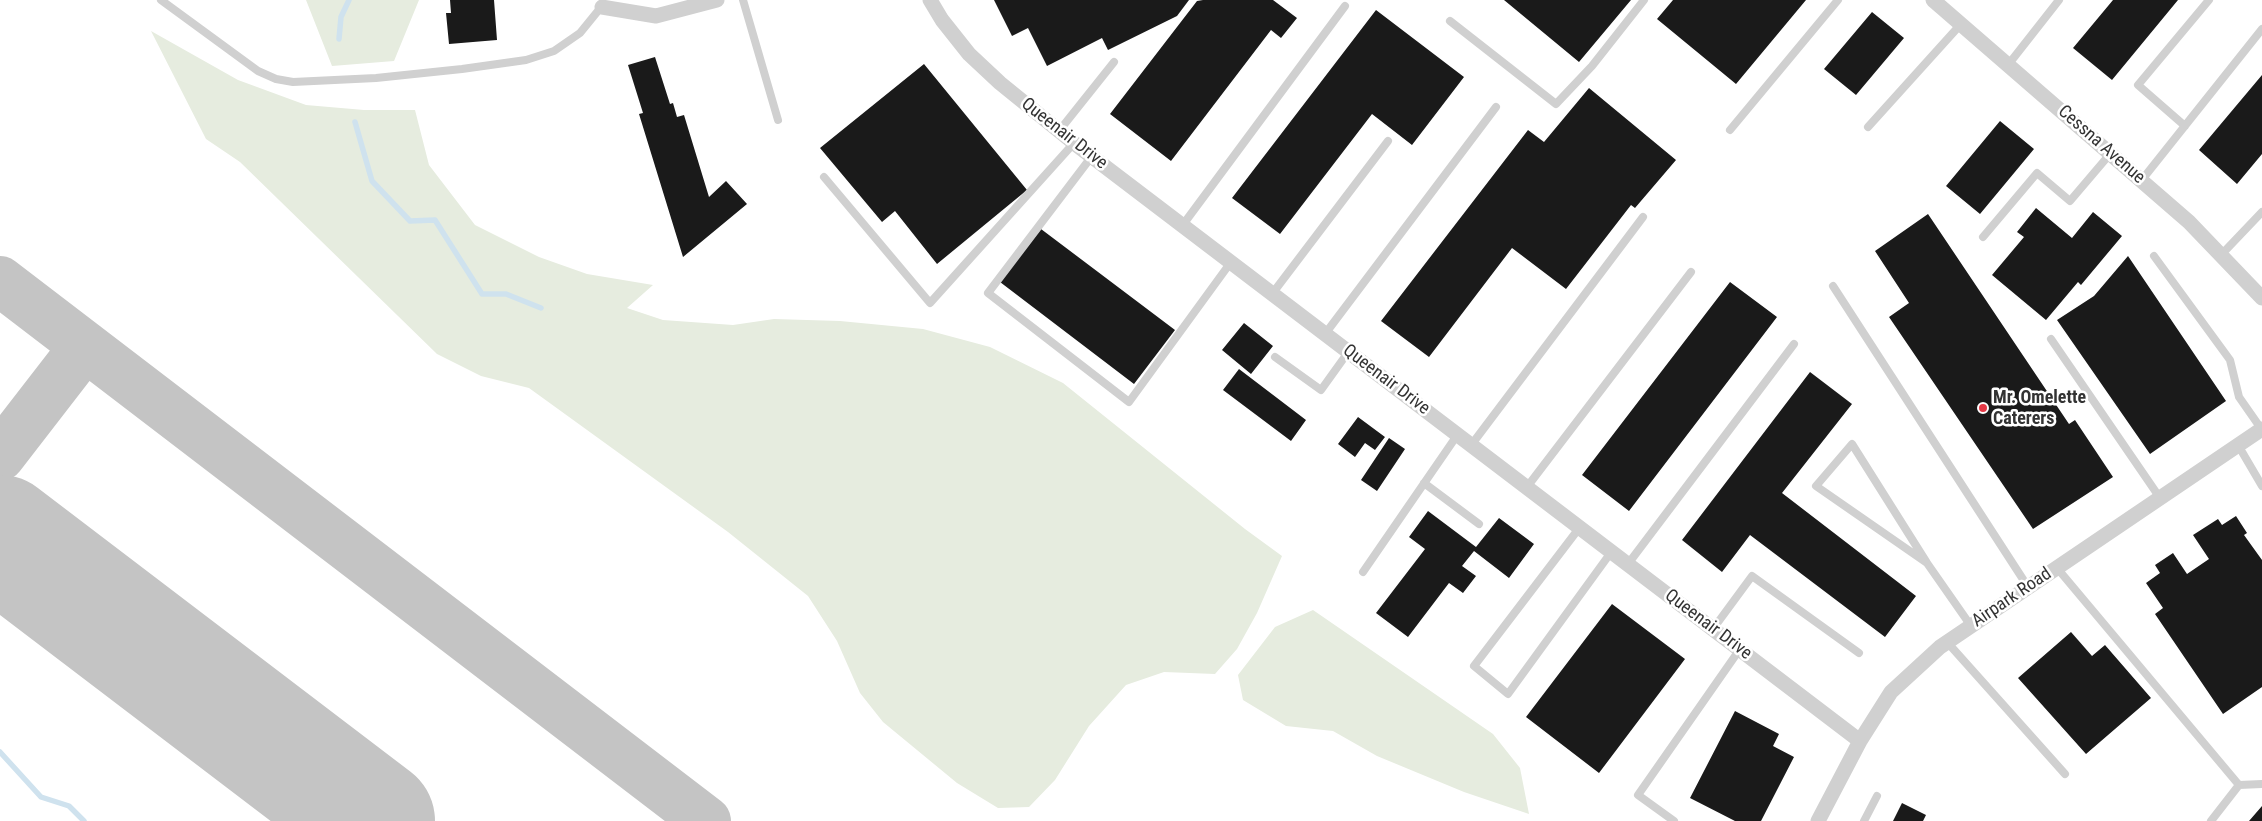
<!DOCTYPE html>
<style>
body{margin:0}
canvas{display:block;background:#fff}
</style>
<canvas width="2262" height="821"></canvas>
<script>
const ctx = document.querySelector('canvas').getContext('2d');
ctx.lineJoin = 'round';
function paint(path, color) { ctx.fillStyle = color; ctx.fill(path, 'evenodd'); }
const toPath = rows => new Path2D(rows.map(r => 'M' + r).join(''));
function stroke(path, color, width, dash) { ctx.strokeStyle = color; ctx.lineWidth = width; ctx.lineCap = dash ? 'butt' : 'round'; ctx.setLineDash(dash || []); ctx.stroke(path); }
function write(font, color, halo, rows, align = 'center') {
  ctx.font = font + ' "Roboto Condensed",sans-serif'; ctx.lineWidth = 5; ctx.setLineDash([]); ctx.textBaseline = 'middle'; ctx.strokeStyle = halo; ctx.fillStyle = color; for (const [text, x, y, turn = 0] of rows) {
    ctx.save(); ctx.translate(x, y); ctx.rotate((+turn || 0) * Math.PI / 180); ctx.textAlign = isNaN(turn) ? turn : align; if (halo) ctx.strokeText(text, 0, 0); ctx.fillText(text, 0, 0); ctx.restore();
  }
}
paint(toPath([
 [306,0,419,0,394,61,332,66],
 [151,31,238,80,306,105,364,110,415,110,429,165,475,225,539,257,587,274,653,285,627,308,663,320,733,325,774,319,840,321,923,329,990,347,1063,383,1245,529,1282,556,1257,613,1237,649,1215,674,1164,672,1126,685,1089,726,1055,780,1029,807,998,808,957,783,883,722,860,693,837,641,808,596,728,532,529,388,481,376,437,354,240,162,206,139],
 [1313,610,1493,734,1520,768,1529,814,1464,792,1377,756,1333,731,1286,726,1243,700,1238,675,1275,627]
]), '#e6ecdf');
stroke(toPath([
 [339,39,341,17,349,0],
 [355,122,372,181,410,221,435,220,482,294,506,294,541,308],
 [0,752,41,797,69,806,84,821]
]), '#cfe2ee', 5.5);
stroke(toPath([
 [0,281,706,821],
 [0,456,85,346]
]), '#c4c4c4', 50);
stroke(toPath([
 [0,537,373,821]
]), '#c4c4c4', 124);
paint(toPath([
 [450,0,494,0,497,40,449,44,446,13,451,13],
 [994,0,1189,0,1177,16,1108,50,1102,38,1047,66,1028,28,1012,36],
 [1203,0,1273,0,1297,18,1281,38,1271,30,1171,161,1110,114,1197,1],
 [1504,0,1631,0,1579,62],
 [1673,0,1806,0,1736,84,1657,19],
 [2113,0,2178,0,2112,80,2073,48],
 [1376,10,1464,77,1412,145,1372,114,1280,234,1232,198],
 [1872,12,1904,38,1856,95,1824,69],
 [655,57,670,104,673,103,677,117,684,115,709,197,726,181,747,204,683,257,639,114,643,113,628,65],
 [924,64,1027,190,937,264,895,211,882,222,820,148],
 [2262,75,2262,154,2237,184,2199,150],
 [1589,88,1676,160,1635,208,1631,205,1566,289,1512,248,1429,357,1381,321,1528,130,1544,142],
 [2000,121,2034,149,1980,214,1946,186],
 [2036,208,2072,238,2093,212,2122,236,2081,285,2078,282,2046,320,1992,275,2024,237,2017,232],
 [1928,214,2069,424,2075,420,2113,477,2033,529,1889,317,1909,303,1875,251],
 [1041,229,1175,330,1134,384,1000,282],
 [2128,256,2226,401,2150,454,2057,320,2094,296],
 [1730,282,1777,317,1629,511,1582,475],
 [1244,323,1273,346,1251,374,1222,350],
 [1239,369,1306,420,1291,441,1223,390],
 [1810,372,1852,404,1782,493,1916,596,1885,637,1750,535,1722,572,1682,540],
 [1358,417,1385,437,1375,450,1365,443,1355,457,1338,444],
 [1389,438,1405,449,1377,491,1361,480],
 [1428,511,1476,547,1499,518,1534,544,1509,578,1474,551,1462,566,1476,576,1463,593,1449,583,1408,637,1376,613,1425,549,1409,537],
 [2236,516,2247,533,2244,535,2262,560,2262,687,2223,714,2155,614,2163,608,2146,583,2160,573,2155,565,2173,553,2187,574,2209,559,2193,535,2218,519,2222,525],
 [1612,604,1685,659,1599,773,1526,717],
 [2071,632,2092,656,2105,645,2151,698,2086,754,2018,678],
 [1735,711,1779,734,1773,746,1794,757,1761,821,1735,821,1690,798],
 [1902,803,1926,815,1923,821,1893,821],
 [2262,806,2262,821,2249,821]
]), '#1a1a1a');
stroke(toPath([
 [161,0,258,71,276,79,293,82,376,78,462,69,526,60,554,51,580,33,602,6],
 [743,0,778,120],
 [1450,21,1556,104,1592,66,1644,0],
 [2008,65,2059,0],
 [2185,126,2138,85,2209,0],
 [1868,127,1961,24],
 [1730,130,1838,0],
 [1059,131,1114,62],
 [1092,156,988,293,1129,402,1231,262],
 [824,177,930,303,1074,143],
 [2141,181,2262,29],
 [1182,226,1345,6],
 [1983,237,2037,173,2070,201,2110,154],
 [2221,255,2262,212],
 [2154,256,2230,360,2239,397,2262,430],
 [1833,286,2028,587],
 [1272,294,1388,141],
 [1325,334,1496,107],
 [2051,339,2160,498],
 [1275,357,1321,390,1349,351],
 [1472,444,1643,217],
 [2238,445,2262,486],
 [1424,483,1479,524],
 [1527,487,1691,272],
 [1580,527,1474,666,1508,694,1612,551],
 [1927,563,1816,486,1852,444,1927,563,1971,626],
 [1628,564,1794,344],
 [2057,568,2239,785,2262,784],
 [1363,572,1458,434],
 [1713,629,1752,576,1859,653],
 [1947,642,2065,774],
 [1674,821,1638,795,1740,649],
 [1864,821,1877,796],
 [2211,821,2239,785]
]), '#d0d0d0', 8);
stroke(toPath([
 [930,0,942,20,969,54,1000,83,1074,143,1860,741],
 [1933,0,2189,222,2262,298],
 [602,7,656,16,717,0],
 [1818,821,1860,741,1891,692,1940,647,2262,429]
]), '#d0d0d0', 15);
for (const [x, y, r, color] of [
 [1983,408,5,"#e63946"]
]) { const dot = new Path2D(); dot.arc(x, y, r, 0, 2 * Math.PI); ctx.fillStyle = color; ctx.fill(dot); stroke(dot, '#fff', 2); }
write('18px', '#333', '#fff', [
 ["Queenair Drive",1064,134,38],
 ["Cessna Avenue",2101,145,41],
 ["Queenair Drive",1386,380,37],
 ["Airpark Road",2012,598,-34],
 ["Queenair Drive",1708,625,37]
]);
write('bold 18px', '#333', '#fff', [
 ["Mr. Omelette",1993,398],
 ["Caterers",1993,419]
], 'left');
</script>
